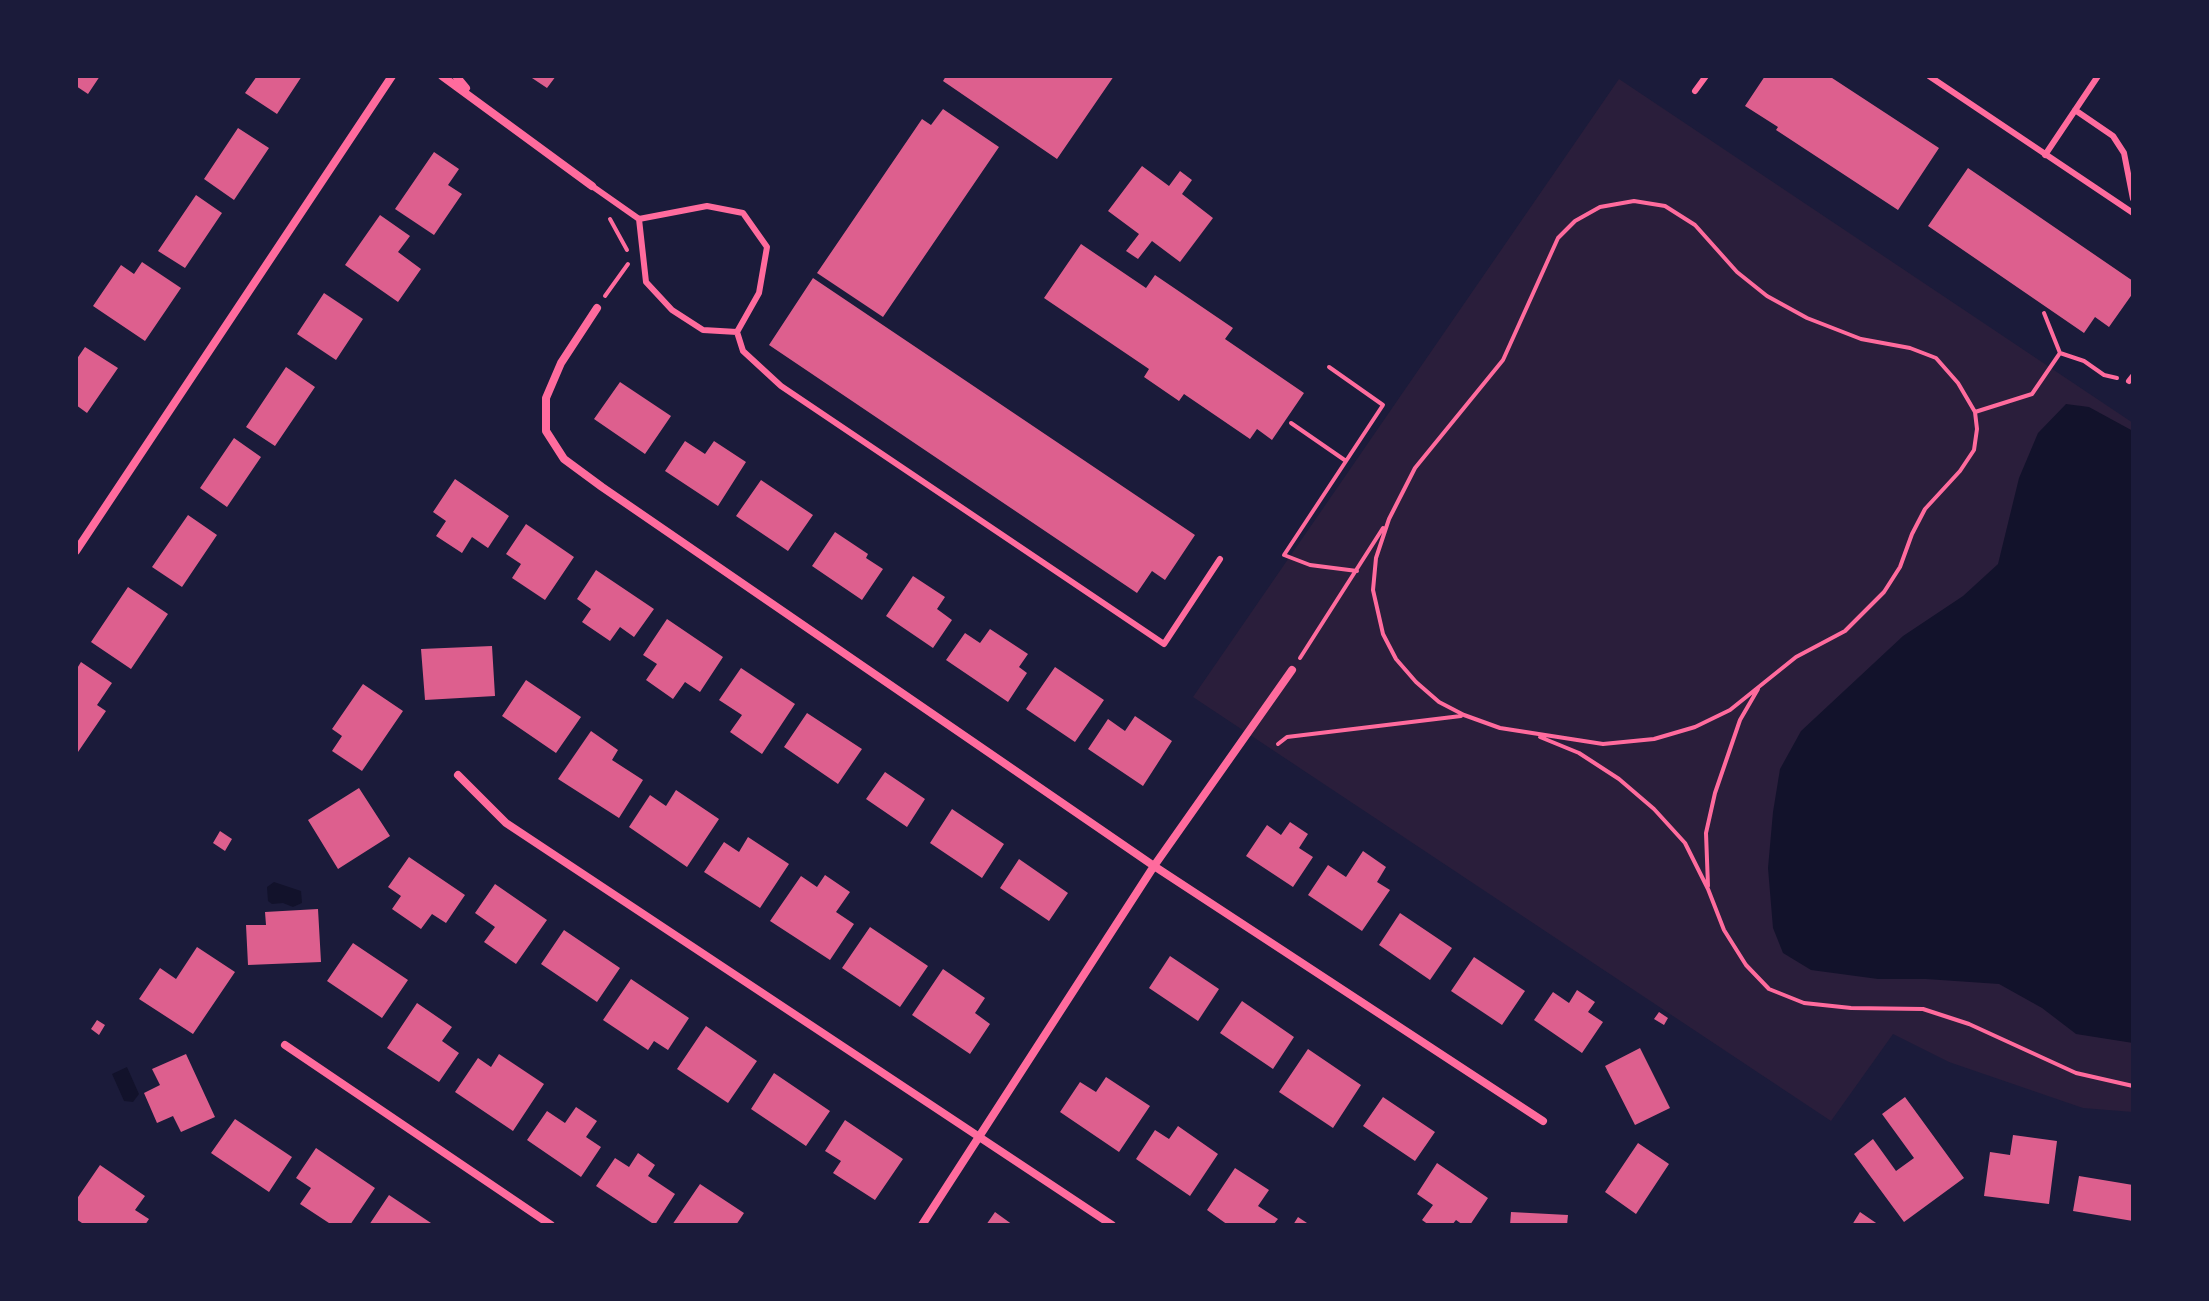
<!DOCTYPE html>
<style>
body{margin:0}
#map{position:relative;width:2209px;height:1301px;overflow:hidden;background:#1b1b3a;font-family:Bitter,serif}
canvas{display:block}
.frame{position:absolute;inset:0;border:78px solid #1b1b3a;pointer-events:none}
</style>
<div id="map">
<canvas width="2209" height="1301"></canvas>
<div class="frame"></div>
</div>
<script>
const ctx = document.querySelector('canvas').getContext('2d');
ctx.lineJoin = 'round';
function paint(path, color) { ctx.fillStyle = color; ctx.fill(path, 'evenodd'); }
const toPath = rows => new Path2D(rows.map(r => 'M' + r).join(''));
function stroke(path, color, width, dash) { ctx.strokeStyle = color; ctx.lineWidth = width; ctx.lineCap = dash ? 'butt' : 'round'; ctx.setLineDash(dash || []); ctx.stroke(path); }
paint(toPath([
 [1619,79,2133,423,2133,1112,2083,1108,1949,1062,1893,1034,1831,1121,1193,697]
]), '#2a1e3b');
paint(toPath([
 [2066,404,2089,407,2133,431,2133,1043,2076,1034,2042,1008,1999,984,1926,979,1878,979,1811,970,1783,953,1773,928,1768,868,1773,812,1780,769,1801,731,1903,636,1963,596,1998,564,2019,478,2038,433],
 [274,882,301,891,302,903,293,907,283,903,272,904,268,901,267,887],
 [127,1067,139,1094,133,1102,124,1101,112,1074]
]), '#12122b');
paint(toPath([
 [76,76,100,76,88,94,76,86],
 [257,76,302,76,277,114,245,93],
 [529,76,556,76,547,88],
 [946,76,1114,76,1057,159,943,81],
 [1765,76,1829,76,1939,148,1898,210,1776,130,1778,127,1745,106],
 [943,109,999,147,883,317,817,273,922,119,931,125],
 [238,128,269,148,234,200,204,179],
 [434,152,459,169,448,185,462,194,434,235,395,209],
 [1142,166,1169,186,1180,171,1192,180,1182,194,1213,218,1180,262,1152,241,1138,259,1126,251,1139,234,1108,211],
 [1968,168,2133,281,2133,293,2109,327,2095,317,2084,333,1928,226],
 [196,195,222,213,185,268,158,251],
 [380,215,410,236,398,252,421,269,398,302,345,265],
 [1081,244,1146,288,1155,275,1233,328,1225,339,1304,393,1272,440,1257,429,1250,439,1184,394,1179,401,1144,377,1149,369,1044,298],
 [142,262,181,288,145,341,93,306,121,265,134,274],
 [813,278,1195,535,1165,580,1152,571,1137,593,769,345],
 [324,293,363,319,336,360,297,334],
 [85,347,118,368,87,413,76,405,76,360],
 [286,367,315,387,275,446,246,427],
 [620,382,671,416,645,454,594,419],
 [234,438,261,457,227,507,200,488],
 [685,441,705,454,714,441,746,462,718,506,665,471],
 [455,479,509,516,488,548,472,537,462,553,436,536,446,521,433,512],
 [761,480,813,515,788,551,736,516],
 [188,515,217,535,182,587,152,567],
 [526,524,574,557,545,600,512,578,521,564,506,554],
 [835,532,868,554,866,558,883,569,862,600,812,566],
 [596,570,654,609,634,637,620,627,610,641,582,622,591,609,577,599],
 [913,576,945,597,937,609,952,620,933,648,886,616],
 [128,587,168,614,131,669,91,642],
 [667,619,723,657,700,692,685,682,673,699,646,680,657,664,643,655],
 [990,629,1028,654,1019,667,1027,673,1008,702,946,660,965,633,980,643],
 [492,646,495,696,425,700,421,649],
 [81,662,112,683,97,705,106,711,78,752,76,751,76,670],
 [1055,667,1104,700,1075,742,1026,709],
 [741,668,795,704,762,754,730,732,742,715,719,700],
 [526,680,581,717,556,753,502,716],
 [363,684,403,711,362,771,332,751,342,736,332,729],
 [807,713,862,749,838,784,784,747],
 [1135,716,1172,741,1143,786,1088,749,1108,719,1125,731],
 [591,731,618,750,612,760,643,780,619,818,558,779],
 [885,772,925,799,907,827,866,799],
 [359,788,390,836,338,869,308,820],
 [676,790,719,819,687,867,629,827,650,795,666,806],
 [952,809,1004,844,982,878,930,843],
 [1290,822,1308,834,1299,848,1313,857,1293,887,1246,856,1267,825,1281,835],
 [220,831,232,839,225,851,213,843],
 [748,837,789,864,760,908,704,872,724,842,739,852],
 [1363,851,1386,867,1377,882,1390,890,1362,931,1308,895,1328,865,1346,877],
 [409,857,465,895,446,923,432,914,421,929,392,909,401,896,388,887],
 [1019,859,1068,893,1049,921,1000,888],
 [825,875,850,892,836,912,854,924,830,960,770,921,801,876,817,887],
 [495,884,547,920,516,964,484,942,495,927,475,913],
 [318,909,321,962,248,965,246,925,266,925,265,912],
 [1400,913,1452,948,1430,980,1379,945],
 [870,927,928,966,900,1007,842,968],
 [564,930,620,968,597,1002,541,964],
 [353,943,408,980,382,1018,327,981],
 [197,947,235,972,193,1034,139,999,160,968,176,979],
 [1170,956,1219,989,1198,1021,1149,988],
 [1474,957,1525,991,1502,1025,1451,991],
 [943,969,985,998,975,1013,990,1024,970,1054,912,1015],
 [631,979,689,1018,668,1050,654,1041,648,1050,603,1020],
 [1577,990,1595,1002,1588,1012,1603,1022,1582,1053,1534,1020,1553,992,1569,1003],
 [1242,1001,1294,1037,1273,1069,1220,1033],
 [417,1003,452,1027,442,1041,459,1053,439,1082,387,1048],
 [1659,1012,1668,1018,1664,1025,1654,1019],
 [97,1020,105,1025,99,1035,91,1029],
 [706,1026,757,1061,728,1103,677,1069],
 [1640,1048,1670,1108,1635,1125,1605,1066],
 [1308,1049,1361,1085,1333,1128,1279,1092],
 [186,1054,215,1117,181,1132,173,1116,157,1123,144,1093,160,1085,152,1069],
 [499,1054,544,1084,513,1131,455,1092,478,1058,491,1067],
 [774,1073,830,1111,806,1146,751,1109],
 [1106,1077,1150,1106,1119,1152,1060,1112,1080,1082,1096,1092],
 [1383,1097,1435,1132,1415,1161,1363,1126],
 [1905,1097,1964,1178,1904,1222,1854,1154,1873,1139,1896,1171,1914,1158,1882,1114],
 [576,1107,597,1121,586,1137,601,1147,581,1177,527,1140,547,1111,565,1123],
 [235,1119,292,1157,269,1192,211,1153],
 [845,1120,903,1159,875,1200,833,1173,841,1161,825,1151],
 [1178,1126,1218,1154,1190,1196,1136,1159,1155,1130,1169,1139],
 [2013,1135,2057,1141,2049,1204,1984,1196,1990,1152,2010,1155],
 [1638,1143,1669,1164,1636,1214,1605,1192],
 [316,1148,375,1188,350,1225,332,1225,300,1204,311,1188,296,1178],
 [638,1153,655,1165,648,1176,675,1194,655,1225,596,1186,615,1158,629,1167],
 [1437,1163,1488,1198,1470,1225,1463,1225,1456,1220,1452,1225,1429,1225,1422,1220,1433,1205,1417,1194],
 [100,1165,145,1196,135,1210,149,1219,145,1225,85,1225,76,1219,76,1200],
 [1235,1168,1269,1190,1258,1206,1278,1219,1273,1225,1228,1225,1207,1210],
 [2079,1176,2133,1185,2133,1221,2073,1211],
 [700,1184,744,1213,736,1225,672,1225],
 [389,1195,434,1225,369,1225],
 [995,1212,1013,1225,986,1225],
 [1511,1212,1568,1215,1567,1225,1510,1225],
 [1860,1212,1879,1225,1852,1225],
 [1298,1217,1310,1225,1293,1225]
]), '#dd5f8e');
stroke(toPath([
 [1634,201,1665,206,1695,225,1737,272,1767,296,1807,318,1861,339,1910,348,1936,358,1958,383,1975,412,1977,429,1974,450,1960,471,1925,509,1912,534,1900,567,1884,592,1845,631,1796,657,1730,710,1695,727,1654,739,1603,744,1500,728,1464,715,1439,702,1416,682,1396,659,1383,634,1373,590,1376,558,1389,519,1415,468,1503,360,1558,238,1575,221,1600,207,1634,201],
 [610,219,627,250],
 [605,296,628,264],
 [2044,313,2060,353,2084,361,2104,375,2117,378],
 [1329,367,1383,405,1284,555,1310,565,1357,571],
 [1975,412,2032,394,2060,353],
 [1291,423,1346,461],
 [1300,658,1383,528],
 [1540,737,1579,753,1619,779,1654,809,1685,843,1708,889,1724,930,1746,965,1769,989,1804,1003,1851,1008,1923,1009,1969,1024,2076,1073,2133,1086],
 [1278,744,1287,737,1461,716],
 [1708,886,1706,833,1715,793,1740,720,1758,689]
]), '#ff6b9d', 4);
stroke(toPath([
 [1929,76,2133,213],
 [1695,91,1706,76],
 [2075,110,2113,136,2124,153,2133,199],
 [2045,155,2098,76],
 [592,186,639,219,707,206,743,213,767,247,759,293,737,332,743,351,781,386,1164,644,1220,559],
 [639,219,646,282,672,310,703,330,737,332],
 [2129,381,2133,376]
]), '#ff6b9d', 6);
stroke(toPath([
 [442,76,592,186],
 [456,76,466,88],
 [597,308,561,363,546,398,546,431,564,459,602,487,1154,866,1543,1121],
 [76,551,392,76],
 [458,775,506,823,1112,1225],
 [285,1045,551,1225],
 [922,1225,1154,866,1292,670]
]), '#ff6b9d', 8);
</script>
